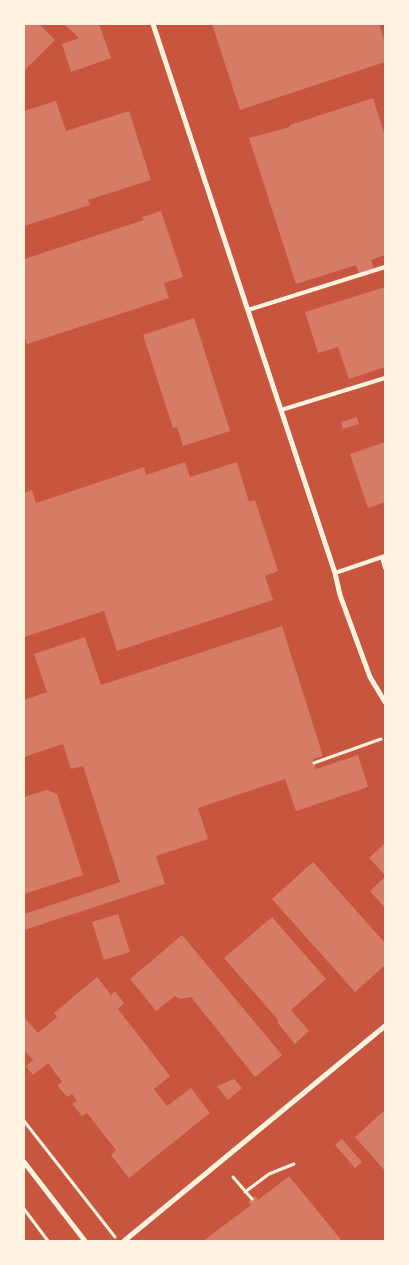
<!DOCTYPE html>
<style>
body{margin:0}
#map{position:relative;width:409px;height:1265px;overflow:hidden;background:#c8553d;font-family:Poppins,sans-serif}
canvas{display:block}
.frame{position:absolute;inset:0;border:25px solid #fff3e0;pointer-events:none}
</style>
<div id="map">
<canvas width="409" height="1265"></canvas>
<div class="frame"></div>
</div>
<script>
const ctx = document.querySelector('canvas').getContext('2d');
ctx.lineJoin = 'round';
function paint(path, color) { ctx.fillStyle = color; ctx.fill(path, 'evenodd'); }
const toPath = rows => new Path2D(rows.map(r => 'M' + r).join(''));
function stroke(path, color, width, dash) { ctx.strokeStyle = color; ctx.lineWidth = width; ctx.lineCap = dash ? 'butt' : 'round'; ctx.setLineDash(dash || []); ctx.stroke(path); }
paint(toPath([
 [24,24,39,24,55,40,24,71],
 [64,24,99,24,111,58,71,72,62,44,79,38],
 [212,24,379,24,385,42,385,62,240,110],
 [373,98,385,136,385,255,371,260,374,269,359,274,356,265,296,284,249,138,290,127,290,125],
 [56,101,66,131,129,111,151,180,88,200,90,205,24,226,24,111],
 [161,211,183,277,164,283,169,298,27,344,24,334,24,259,144,220,142,217],
 [385,287,385,367,349,379,338,347,318,353,305,312],
 [194,318,230,431,183,446,177,427,173,428,143,335],
 [357,417,359,424,343,429,341,422],
 [385,442,385,502,368,508,350,454],
 [185,462,190,477,237,462,249,502,255,500,278,571,265,576,273,600,117,651,104,611,24,637,24,493,32,490,36,503,144,467,146,475],
 [282,626,323,756,313,759,316,769,358,755,368,787,296,811,285,779,198,808,208,839,156,856,165,884,24,930,24,914,120,882,83,766,71,769,63,744,24,757,24,700,47,692,34,654,85,637,101,685],
 [47,790,57,794,83,875,24,894,24,797],
 [385,843,385,875,369,858],
 [313,862,385,943,385,965,355,992,272,899],
 [385,877,385,908,370,891],
 [118,914,130,952,104,960,92,922],
 [272,917,326,979,291,1010,309,1031,295,1044,277,1022,279,1021,224,958],
 [182,935,282,1055,255,1077,191,997,180,999,175,996,156,1011,130,979],
 [97,977,111,995,115,991,124,1003,118,1009,170,1076,154,1089,167,1106,191,1088,210,1113,129,1178,111,1155,116,1150,87,1113,82,1116,72,1104,77,1101,72,1094,67,1097,57,1085,62,1082,48,1063,33,1075,26,1066,33,1060,24,1050,24,1017,38,1033,57,1017,54,1013],
 [234,1079,242,1088,228,1100,217,1086],
 [385,1110,385,1171,355,1137],
 [342,1139,362,1162,355,1168,335,1145],
 [289,1176,342,1241,203,1241,251,1205,248,1202,255,1196,258,1200]
]), '#d67c66');
stroke(toPath([
 [314,763,381,739],
 [24,1121,115,1237],
 [233,1177,252,1199],
 [245,1192,269,1174,294,1164],
 [24,1209,48,1241]
]), '#fff3e0', 3);
stroke(toPath([
 [248,310,385,267],
 [281,410,385,378],
 [382,557,385,568],
 [335,573,385,556]
]), '#fff3e0', 4);
stroke(toPath([
 [153,24,335,573,340,595,370,677,385,702],
 [24,1162,85,1241],
 [124,1241,385,1026]
]), '#fff3e0', 5);
</script>
